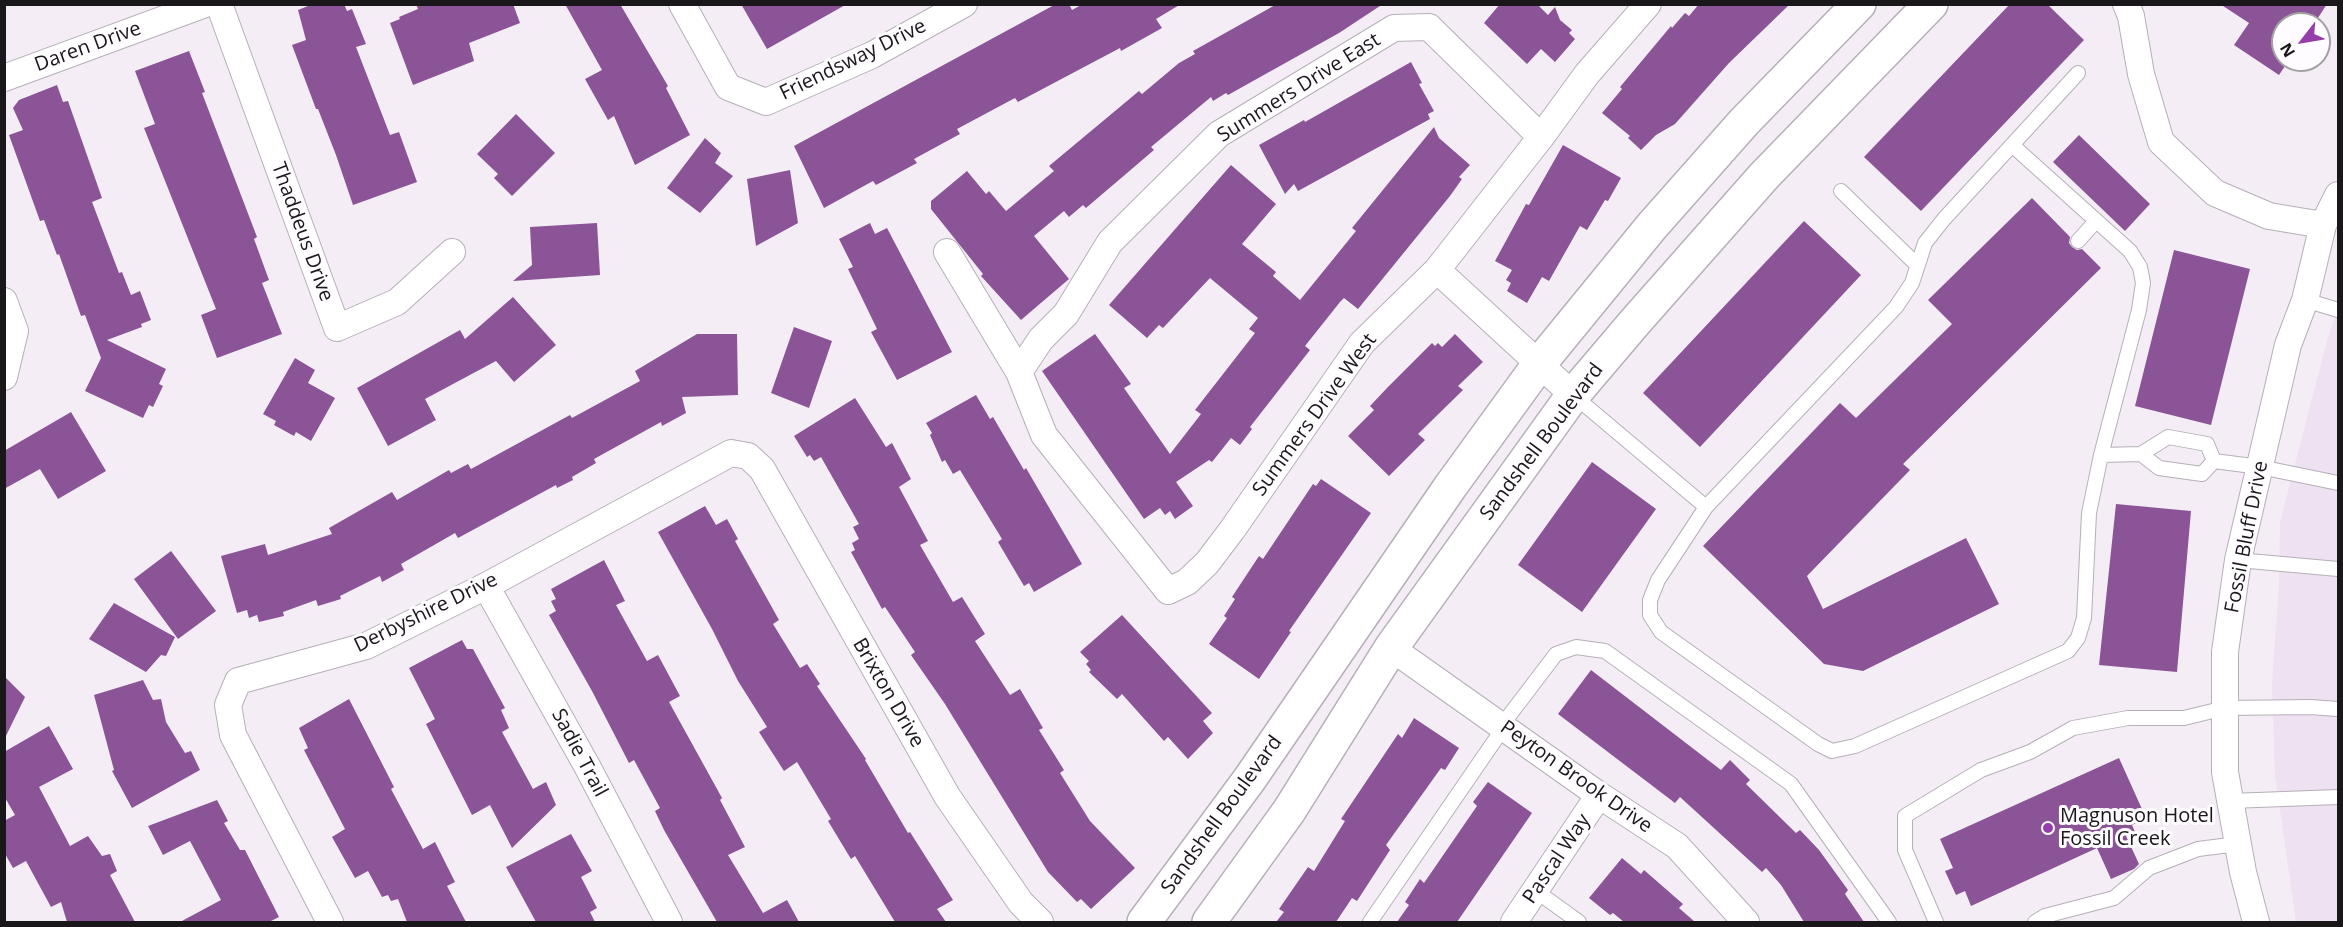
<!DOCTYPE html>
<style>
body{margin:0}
#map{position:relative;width:2343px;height:927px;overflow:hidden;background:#f4edf6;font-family:"Open Sans",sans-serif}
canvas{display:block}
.frame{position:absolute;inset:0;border:6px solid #1a171a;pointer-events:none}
.north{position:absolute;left:2271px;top:12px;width:60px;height:60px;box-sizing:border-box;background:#fefcfe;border:2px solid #a3a0a3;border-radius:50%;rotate:239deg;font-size:16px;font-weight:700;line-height:24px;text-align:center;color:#1a171a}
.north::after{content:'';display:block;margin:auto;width:21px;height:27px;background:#953da9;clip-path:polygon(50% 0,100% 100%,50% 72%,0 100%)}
</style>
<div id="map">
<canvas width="2343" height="927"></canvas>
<div class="frame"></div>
<div class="north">N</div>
</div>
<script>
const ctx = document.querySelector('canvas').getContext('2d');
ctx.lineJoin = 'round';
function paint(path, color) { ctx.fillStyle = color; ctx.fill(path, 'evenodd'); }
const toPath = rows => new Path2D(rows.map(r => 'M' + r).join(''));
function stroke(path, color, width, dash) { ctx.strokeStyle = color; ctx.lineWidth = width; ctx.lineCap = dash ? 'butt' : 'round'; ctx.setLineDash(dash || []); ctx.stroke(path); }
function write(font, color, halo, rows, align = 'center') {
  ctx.font = font + ' "Open Sans",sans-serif'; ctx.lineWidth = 6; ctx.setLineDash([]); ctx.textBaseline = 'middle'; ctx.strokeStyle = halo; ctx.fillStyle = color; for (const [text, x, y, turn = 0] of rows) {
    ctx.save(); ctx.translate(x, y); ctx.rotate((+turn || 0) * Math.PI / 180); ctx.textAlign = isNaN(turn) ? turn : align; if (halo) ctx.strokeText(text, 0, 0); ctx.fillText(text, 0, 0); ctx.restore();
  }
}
paint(toPath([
 [2338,309,2338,922,2296,922,2275,775,2272,684,2279,584,2280,522,2328,337]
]), '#eee1f1');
paint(toPath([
 [313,4,344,4,347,11,352,9,366,44,356,47,390,135,399,132,417,182,353,205,336,155,318,109,316,109,292,45,306,40,298,10],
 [416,4,513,4,520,23,469,43,474,61,413,85,390,23,400,19,399,17,418,9],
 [565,4,620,4,668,86,666,88,690,135,635,165,614,116,608,120,585,79,602,70],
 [741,4,847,4,767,49],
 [1056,4,1069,4,1072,10,1083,4,1181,4,1156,19,1162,28,1121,51,1120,48,1018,102,1015,98,957,129,960,134,914,159,917,163,876,185,873,181,824,208,794,146],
 [1277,4,1383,4,1339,33,1228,95,1226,93,1213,101,1211,97,1151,147,1154,150,1086,208,1083,205,1069,217,1064,211,1034,236,1069,279,1021,320,981,276,983,274,931,209,931,201,967,171,986,194,989,191,1006,211,1054,171,1049,166,1139,91,1142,94,1179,63,1195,54,1193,51],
 [1500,4,1537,4,1548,15,1555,7,1560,20,1572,30,1569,33,1575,39,1555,62,1541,49,1527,64,1484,23],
 [1699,4,1790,4,1729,63,1675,124,1656,135,1641,150,1628,138,1630,136,1602,113,1622,89,1620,87,1671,26,1672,28,1685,13,1689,16],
 [2010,4,2047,4,2084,40,1921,211,1864,157],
 [2220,4,2327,4,2314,24,2283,24,2283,60,2289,60,2279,75,2234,45,2249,23],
 [189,51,205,92,202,93,257,237,254,239,269,280,262,283,282,334,217,358,201,315,216,309,144,128,155,124,135,71],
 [1411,62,1422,83,1419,84,1434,111,1428,114,1430,119,1298,191,1294,184,1285,194,1259,145,1304,120,1305,122],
 [57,85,63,102,68,101,102,198,92,202,119,273,122,272,131,295,140,291,151,320,141,324,142,327,107,340,166,369,159,384,163,386,153,407,149,405,143,418,85,391,101,358,85,315,81,316,59,254,57,255,44,220,40,221,9,135,23,130,13,108,19,100],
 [516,114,555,153,512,196,494,178,498,174,477,154],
 [1434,127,1439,138,1470,165,1459,177,1462,179,1450,196,1358,309,1344,298,1340,302,1305,346,1310,350,1250,427,1252,429,1240,445,1231,438,1212,462,1209,460,1176,482,1193,506,1175,519,1170,511,1165,515,1160,508,1144,519,1042,371,1095,334,1131,384,1124,388,1170,454,1201,414,1195,410,1255,333,1249,329,1258,318,1210,278,1163,328,1159,325,1147,338,1109,305,1231,165,1276,204,1242,244,1276,272,1273,276,1300,300,1356,231,1352,228],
 [2079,135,2150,204,2125,231,2053,162],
 [705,138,721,153,715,163,733,176,700,213,667,188],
 [1563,145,1621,178,1608,201,1605,200,1587,230,1580,226,1549,281,1542,277,1527,303,1507,291,1511,283,1506,280,1512,270,1495,261,1526,204,1529,205],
 [790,170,798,223,756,246,747,179],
 [2032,198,2070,237,2069,243,2072,247,2077,250,2082,249,2101,268,1903,464,1910,470,1807,576,1823,609,1966,538,1999,604,1863,671,1824,664,1703,546,1840,403,1856,418,1952,324,1928,300],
 [1804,221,1861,275,1700,447,1643,393],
 [597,223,600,275,513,281,532,265,530,227],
 [870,223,875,234,887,228,952,352,897,380,871,332,877,329,848,269,853,267,839,239],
 [2174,250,2250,269,2211,425,2135,406],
 [513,297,556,345,514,382,496,361,425,399,436,420,388,446,357,388,460,330,465,339],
 [794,327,832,341,809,408,771,393],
 [697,334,737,334,738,395,682,397,686,413,662,426,661,422,594,459,596,463,572,477,573,480,557,488,556,485,458,538,455,533,401,564,404,570,382,582,380,576,340,596,341,599,318,606,316,600,283,612,284,616,259,622,257,615,249,618,247,610,237,613,221,556,265,544,268,555,332,534,329,528,392,492,397,500,449,470,451,473,468,464,471,469,570,415,572,418,640,381,635,371],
 [1455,334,1483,362,1458,386,1463,390,1418,434,1425,440,1389,476,1348,436,1374,410,1370,406,1387,388,1432,343,1435,346,1438,343,1442,347],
 [295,358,315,370,308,383,335,398,311,441,296,432,294,436,274,425,276,421,263,414],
 [976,395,990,419,993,417,1024,470,1026,468,1082,564,1034,592,1029,583,1024,586,998,542,1002,539,960,470,953,474,945,460,942,462,930,435,932,433,926,423],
 [855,398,886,447,892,443,911,479,899,487,928,541,920,545,953,602,962,597,985,634,975,641,1010,695,1020,689,1043,728,1039,730,1064,770,1060,773,1090,821,1135,868,1091,909,1081,899,1077,902,1048,872,945,704,911,655,915,652,885,607,882,609,851,552,855,550,852,543,859,539,853,527,859,524,821,457,814,461,810,455,807,457,794,436],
 [71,412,106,471,58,499,40,469,4,489,4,451],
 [1592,462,1656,509,1582,612,1518,565],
 [1321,479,1371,513,1289,631,1291,632,1259,679,1209,644,1227,618,1224,616,1235,599,1232,597,1259,556,1263,559,1313,484,1316,486],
 [2116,504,2191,511,2177,672,2099,665],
 [705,506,716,525,727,519,738,539,735,541,779,620,773,624,800,668,807,664,820,684,817,686,866,759,865,760,908,833,910,832,953,900,937,909,946,922,895,922,855,856,851,859,828,821,831,819,797,762,784,771,759,732,767,727,738,681,712,629,658,532],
 [171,551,216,611,178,639,134,579],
 [604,560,625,601,616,605,647,661,658,655,680,696,669,702,722,798,720,800,745,847,728,855,763,913,787,900,799,922,717,922,664,830,655,811,660,808,634,760,629,763,592,691,549,615,556,611,551,601,556,599,551,589],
 [114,603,175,637,166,656,161,655,146,672,89,639],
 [1122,615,1212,713,1203,721,1213,733,1188,759,1168,737,1164,741,1122,694,1117,699,1089,672,1091,670,1086,664,1089,661,1080,652],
 [462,640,467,649,473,649,505,708,501,710,509,728,502,732,533,789,546,782,556,805,512,848,490,805,472,815,426,724,435,719,409,668],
 [1591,670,1721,770,1730,760,1750,780,1746,784,1796,833,1800,830,1819,850,1848,890,1845,894,1864,922,1804,922,1781,885,1766,868,1762,872,1680,797,1675,803,1558,714],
 [4,676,25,697,4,740],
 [143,680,153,700,161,699,166,722,185,753,191,751,200,770,132,808,112,771,114,770,94,695],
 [349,699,394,787,391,789,423,849,435,842,455,882,447,886,466,922,407,922,398,899,391,901,388,895,382,897,368,871,355,878,332,837,345,829,304,750,308,748,299,728],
 [1414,718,1459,748,1445,770,1441,768,1386,845,1390,850,1357,901,1352,898,1336,922,1276,922,1284,912,1279,909,1308,867,1314,871,1345,821,1341,819,1398,734,1402,738],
 [49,726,73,769,39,787,70,846,88,836,102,856,110,854,117,871,110,875,135,922,67,922,61,902,51,907,26,861,13,868,4,852,4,821,15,815,4,796,4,752],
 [2119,758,2146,818,2132,825,2135,832,2126,836,2139,864,2134,869,2111,879,2097,848,1971,906,1965,891,1956,895,1945,871,1953,868,1940,839],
 [1488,782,1532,813,1457,922,1397,922,1409,905,1405,902,1420,879,1424,883,1477,806,1473,802],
 [217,800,228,821,224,823,240,850,245,850,279,917,269,922,180,922,221,900,190,841,163,855,148,826],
 [571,834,592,871,581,877,597,908,590,912,595,922,536,922,506,867],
 [1622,858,1641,874,1644,870,1683,904,1679,908,1695,922,1624,922,1613,913,1610,915,1589,898]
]), '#8a5496');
const lane = toPath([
 [2012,145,2130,251,2140,267,2143,283,2139,310,2101,455,2089,513,2084,618,2078,638,2068,651,1855,746,1832,751,1818,744,1661,632,1650,615,1650,600,1658,580,1706,507,1896,307,1912,283,1925,243,1944,219,2012,145,2078,73],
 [1841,191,1917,265],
 [2078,241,2096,221],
 [2305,300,2338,310],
 [1573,395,1706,507],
 [2141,454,2168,437,2207,444,2214,461],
 [2101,455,2141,454,2159,468,2202,474,2214,461],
 [2214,461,2260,467,2338,483],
 [2238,560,2338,569],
 [1502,725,1556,654,1576,647,1605,651,1791,784,1889,922],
 [2230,801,2338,797],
 [1536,891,1579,922],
 [1370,922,1504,727],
 [1936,922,1905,850,1905,816,1981,770,2030,752,2073,728,2128,718,2184,718,2225,708,2310,707,2338,709],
 [2035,922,2045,916,2114,898,2149,868,2198,849,2238,844]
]);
const street = toPath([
 [219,4,337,328,397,302,452,252],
 [682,4,728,87,766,102,872,55,964,4],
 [2126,4,2131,16,2141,74,2161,142,2215,193,2269,216,2323,225],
 [4,78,205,4],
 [1541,137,1587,74,1648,4],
 [947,252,1019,372,1044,435,1168,591,1187,582,1207,563,1232,530,1362,343,1437,270,1541,137,1429,27,1394,28,1219,134,1110,242,1066,314,1041,339,1019,372],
 [1437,270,1573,395],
 [4,301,15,331,4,377],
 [486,586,587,766,669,922],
 [1391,648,1599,795,1677,846,1746,922],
 [330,922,233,735,228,705,238,681,366,646,486,586,731,453,748,456,762,469,947,796,1021,903,1040,922],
 [1514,922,1599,795],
 [2256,922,2243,872,2225,772,2225,652,2238,560,2288,345,2305,300,2323,225,2338,195]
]);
const secondary = toPath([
 [1144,922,1249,780,1450,487,1540,363,1652,226,1744,122,1859,4],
 [1209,922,1289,811,1391,648,1573,395,1635,322,1764,176,1931,4]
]);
stroke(lane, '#b6afb8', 16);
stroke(street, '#b6afb8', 28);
stroke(secondary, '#b6afb8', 36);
stroke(lane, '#fff', 14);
stroke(street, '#fff', 26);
stroke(secondary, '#fff', 33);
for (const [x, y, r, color] of [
 [2048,828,6,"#953da9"]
]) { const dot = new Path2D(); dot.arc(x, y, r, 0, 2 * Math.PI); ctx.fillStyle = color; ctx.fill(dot); stroke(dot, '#fefcfe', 2); }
write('20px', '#1a171a', '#fefcfe', [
 ["Daren Drive",88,47,-20],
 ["Friendsway Drive",853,60,-26],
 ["Summers Drive East",1299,88,-32],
 ["Thaddeus Drive",302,232,70],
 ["Summers Drive West",1315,415,-54],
 ["Sandshell Boulevard",1542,442,-53],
 ["Fossil Bluff Drive",2247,537,-79],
 ["Derbyshire Drive",426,613,-26],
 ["Brixton Drive",888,693,60],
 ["Sadie Trail",579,753,62],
 ["Peyton Brook Drive",1576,777,35],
 ["Sandshell Boulevard",1222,815,-54],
 ["Pascal Way",1557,859,-56]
]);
write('20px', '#1a171a', '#fefcfe', [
 ["Magnuson Hotel",2060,816],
 ["Fossil Creek",2060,839]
], 'left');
</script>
